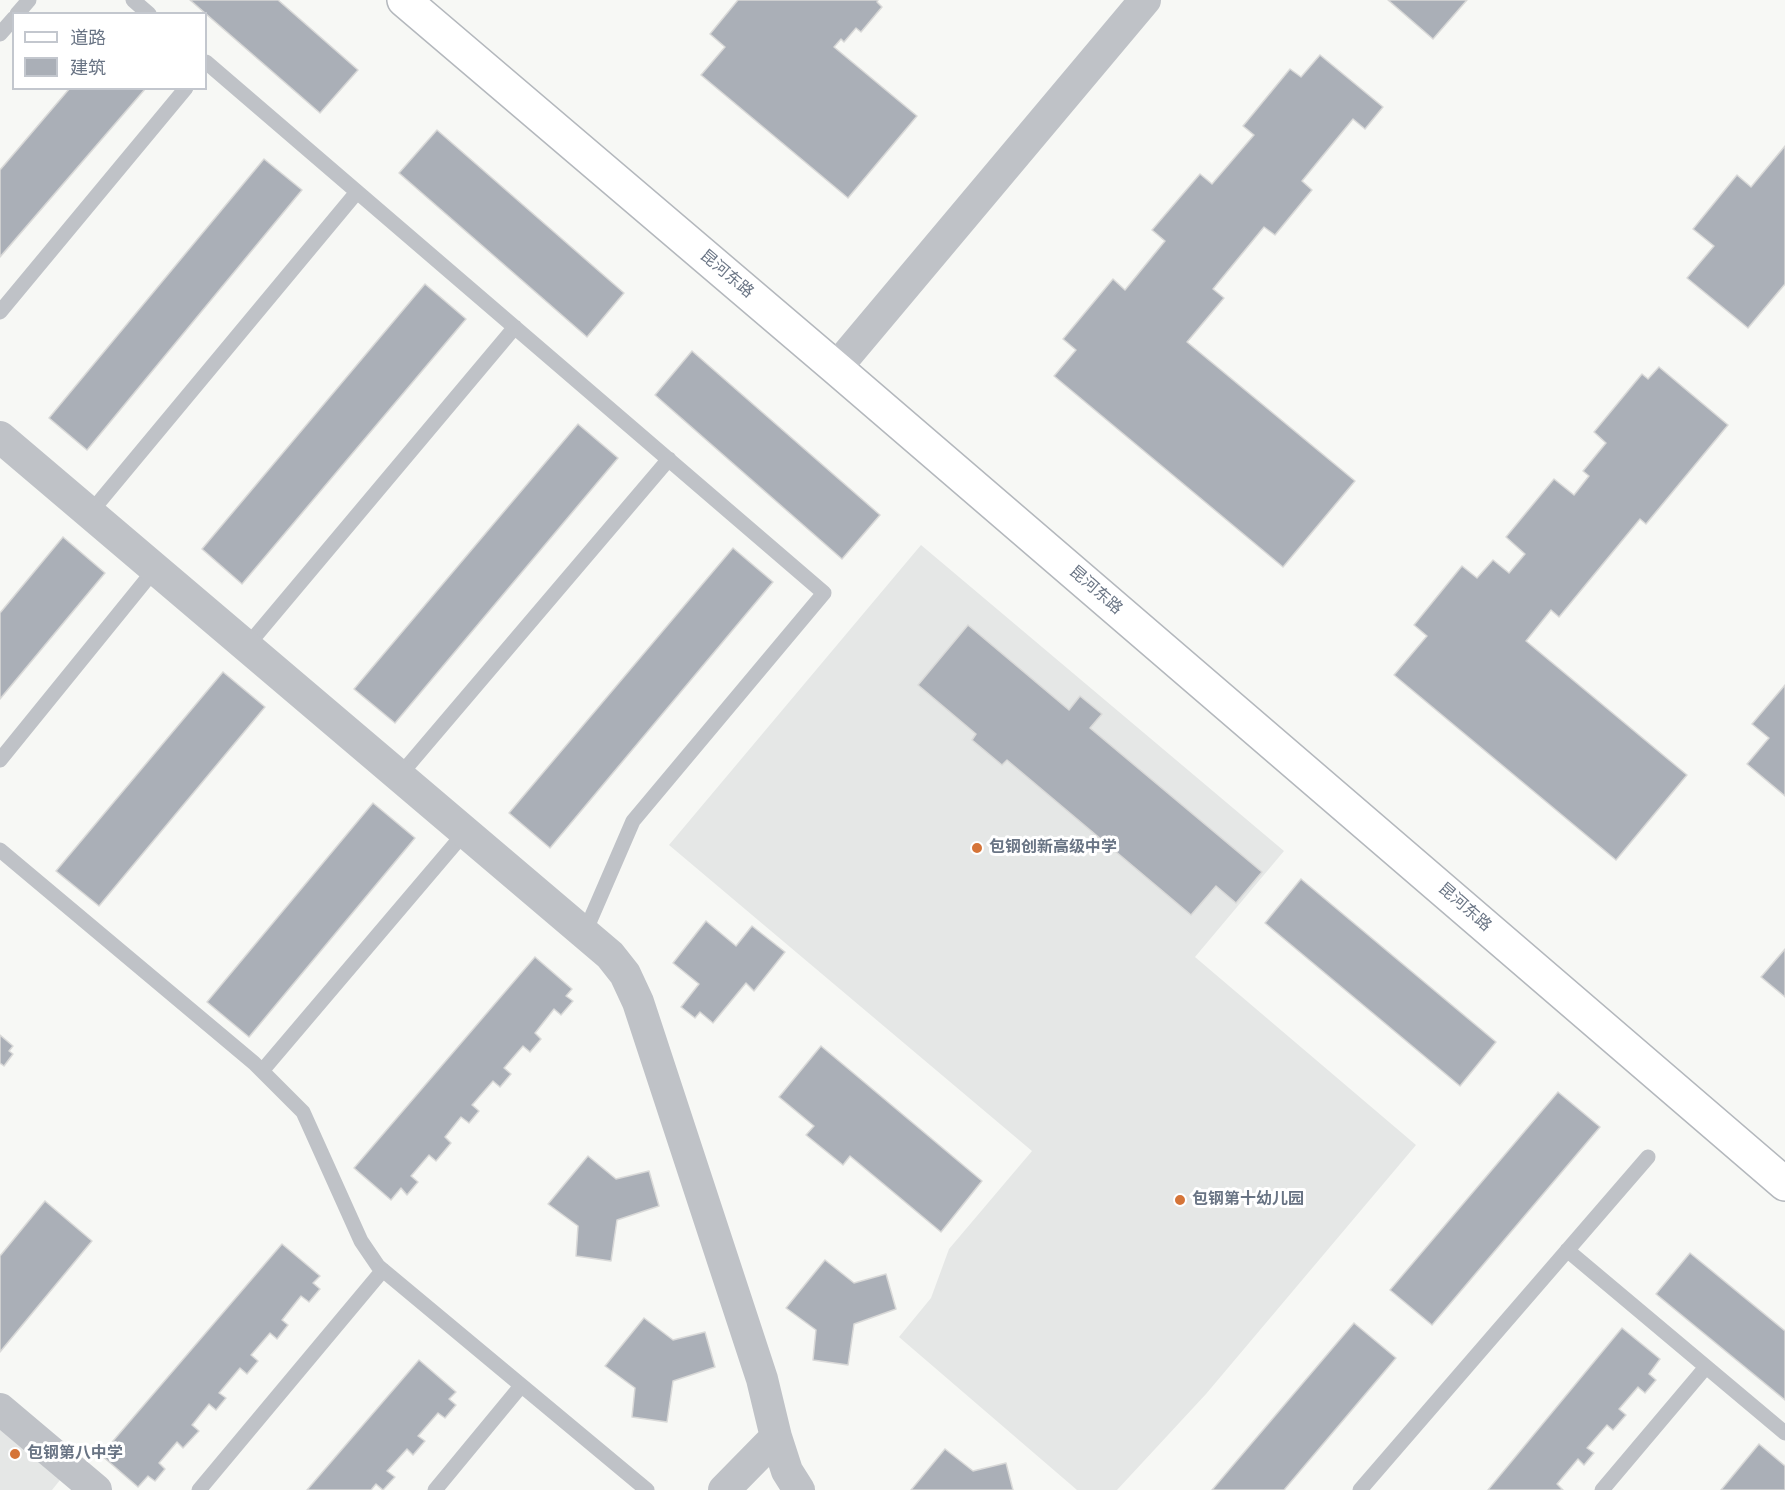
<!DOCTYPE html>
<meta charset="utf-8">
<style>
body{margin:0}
#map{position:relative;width:1785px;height:1490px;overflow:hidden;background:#f7f8f5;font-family:"Source Sans 3","Noto Sans SC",sans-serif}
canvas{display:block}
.legend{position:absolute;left:12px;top:12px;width:195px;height:78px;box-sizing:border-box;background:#fff;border:2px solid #c3c7ce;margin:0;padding:8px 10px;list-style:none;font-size:18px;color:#697484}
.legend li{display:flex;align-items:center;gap:12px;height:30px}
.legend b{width:30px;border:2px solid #c3c7ce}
</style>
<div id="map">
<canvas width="1785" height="1490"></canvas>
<ul class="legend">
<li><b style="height:8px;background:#fff"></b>道路</li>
<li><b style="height:16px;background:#aaafb7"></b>建筑</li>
</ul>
</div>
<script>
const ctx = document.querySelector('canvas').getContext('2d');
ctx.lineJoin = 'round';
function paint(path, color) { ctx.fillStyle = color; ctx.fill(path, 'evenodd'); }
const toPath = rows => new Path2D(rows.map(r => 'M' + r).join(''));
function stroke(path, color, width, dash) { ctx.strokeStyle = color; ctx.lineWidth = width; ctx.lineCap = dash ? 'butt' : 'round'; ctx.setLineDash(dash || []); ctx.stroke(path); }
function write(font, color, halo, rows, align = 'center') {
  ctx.font = font + ' "Source Sans 3","Noto Sans SC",sans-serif'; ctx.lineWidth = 6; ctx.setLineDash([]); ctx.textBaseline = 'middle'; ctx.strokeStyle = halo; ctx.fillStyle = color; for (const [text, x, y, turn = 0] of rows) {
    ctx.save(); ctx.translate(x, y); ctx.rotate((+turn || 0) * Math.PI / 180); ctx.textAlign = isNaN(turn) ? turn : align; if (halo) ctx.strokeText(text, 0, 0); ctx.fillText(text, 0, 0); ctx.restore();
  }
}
paint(toPath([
 [921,545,1284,851,1195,957,1416,1145,1206,1394,1117,1490,1077,1490,899,1337,931,1298,949,1249,1032,1151,669,845],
 [0,1428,60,1480,52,1490,0,1490]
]), '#e5e7e6');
const building = toPath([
 [190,0,278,0,358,70,320,113,190,0],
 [738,0,878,0,877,2,882,7,861,32,856,28,844,42,841,39,834,47,917,116,848,198,701,75,725,47,710,34,738,0],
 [1388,0,1467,0,1433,39,1388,0],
 [1320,55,1383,107,1365,129,1353,119,1302,181,1312,190,1275,235,1264,227,1213,289,1224,298,1187,342,1355,481,1283,567,1054,376,1076,350,1063,339,1113,279,1125,290,1165,241,1152,230,1200,174,1212,184,1254,135,1243,126,1290,69,1301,77,1320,55],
 [70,88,146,88,0,257,0,170,70,88],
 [437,130,624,293,587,337,399,173,437,130],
 [1785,146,1785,284,1748,328,1687,278,1714,246,1693,229,1737,175,1751,187,1785,146],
 [264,159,302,190,87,450,49,418,264,159],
 [425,284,466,319,242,584,202,549,425,284],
 [692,351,880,515,842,559,655,395,692,351],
 [1659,367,1728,425,1646,524,1640,519,1559,617,1551,610,1526,641,1687,775,1616,860,1394,675,1427,636,1414,625,1462,566,1477,578,1493,560,1509,573,1525,554,1506,537,1554,479,1574,495,1589,476,1583,471,1606,443,1594,432,1642,374,1648,379,1659,367],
 [578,424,618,458,395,723,354,689,578,424],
 [63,537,105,573,0,699,0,613,63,537],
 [733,548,773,582,550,848,509,813,733,548],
 [968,625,1069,710,1080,696,1102,714,1090,728,1262,872,1236,903,1216,886,1191,915,1007,760,1002,765,972,740,976,734,918,685,968,625],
 [223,672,265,707,99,906,56,871,223,672],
 [1785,685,1785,796,1747,764,1769,738,1752,724,1785,685],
 [373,803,415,838,249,1037,207,1002,373,803],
 [1301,879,1496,1042,1460,1086,1265,923,1301,879],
 [706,921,736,946,752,926,785,952,754,991,746,983,713,1023,700,1012,695,1018,681,1007,699,984,673,963,706,921],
 [1785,949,1785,997,1761,977,1785,949],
 [535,957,572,989,566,996,573,1001,561,1015,554,1009,535,1033,541,1039,530,1052,523,1046,504,1068,511,1074,500,1087,493,1081,472,1105,479,1111,469,1123,461,1117,445,1137,451,1143,436,1161,429,1155,411,1176,418,1182,407,1195,401,1188,391,1200,354,1168,535,957],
 [0,1035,13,1046,9,1051,13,1054,4,1066,0,1063,0,1035],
 [821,1046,982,1181,941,1232,850,1156,843,1165,806,1135,814,1126,779,1097,821,1046],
 [1558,1092,1600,1127,1432,1325,1390,1290,1558,1092],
 [588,1156,616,1179,649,1171,659,1206,617,1220,611,1261,576,1256,578,1226,548,1204,588,1156],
 [45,1201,92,1241,0,1352,0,1256,45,1201],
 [282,1244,320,1276,313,1283,320,1289,309,1302,301,1296,282,1320,288,1325,277,1339,270,1333,251,1355,258,1361,247,1374,240,1368,219,1393,226,1398,216,1410,209,1404,192,1425,199,1431,183,1448,177,1442,159,1463,165,1469,155,1481,148,1476,138,1487,101,1455,282,1244],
 [1690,1253,1785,1331,1785,1400,1656,1294,1690,1253],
 [825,1260,854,1283,886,1274,896,1309,854,1324,848,1365,813,1360,816,1330,786,1308,825,1260],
 [644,1318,673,1340,705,1332,715,1367,673,1381,667,1422,632,1417,635,1388,605,1366,644,1318],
 [1354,1323,1396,1358,1284,1490,1212,1490,1354,1323],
 [1622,1328,1660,1359,1649,1374,1656,1380,1645,1393,1638,1387,1619,1409,1626,1415,1613,1430,1607,1425,1587,1448,1594,1453,1584,1465,1578,1459,1557,1484,1563,1490,1488,1490,1622,1328],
 [419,1360,456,1392,449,1399,456,1405,445,1418,438,1413,418,1436,425,1441,413,1455,407,1449,387,1471,395,1477,383,1490,376,1484,371,1490,307,1490,419,1360],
 [1759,1444,1785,1466,1785,1490,1721,1490,1759,1444],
 [945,1449,973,1471,1006,1463,1013,1490,911,1490,945,1449]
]);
paint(building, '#aaafb7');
stroke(building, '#d9d9d8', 1.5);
const secondary = toPath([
 [404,0,836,368,1785,1184]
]);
stroke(secondary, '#b4b8bd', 36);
stroke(toPath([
 [133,0,149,14],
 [17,14,29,0],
 [0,34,14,18],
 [206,62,824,593,633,821,585,932],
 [0,312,186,88],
 [90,513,357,192],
 [247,646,515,327],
 [0,760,155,569],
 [400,775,669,459],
 [0,850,254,1063,303,1112,361,1241,378,1266,647,1490],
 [262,1071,466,831],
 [1567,1250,1785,1433],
 [199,1490,383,1270],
 [435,1490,521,1386],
 [1360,1490,1648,1157],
 [1602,1490,1706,1367]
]), '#bfc2c7', 15);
stroke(toPath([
 [836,368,1145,0],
 [0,437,610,955,625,974,638,1002,762,1379,776,1437],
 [0,1409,96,1490],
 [724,1490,776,1437,787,1471,799,1490]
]), '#bfc2c7', 32);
stroke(secondary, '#fff', 33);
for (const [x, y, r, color] of [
 [977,848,6,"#d57438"],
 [1180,1200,6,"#d57438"],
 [15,1454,6,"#d57438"]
]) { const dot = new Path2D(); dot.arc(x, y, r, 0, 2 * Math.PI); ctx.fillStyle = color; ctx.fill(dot); stroke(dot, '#fff', 2); }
write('16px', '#697484', '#fff', [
 ["昆河东路",726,275,40],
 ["昆河东路",1095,591,41],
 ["昆河东路",1464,908,41]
]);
write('bold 16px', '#697484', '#fff', [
 ["包钢创新高级中学",989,848],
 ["包钢第十幼儿园",1192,1200],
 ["包钢第八中学",27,1454]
], 'left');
</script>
